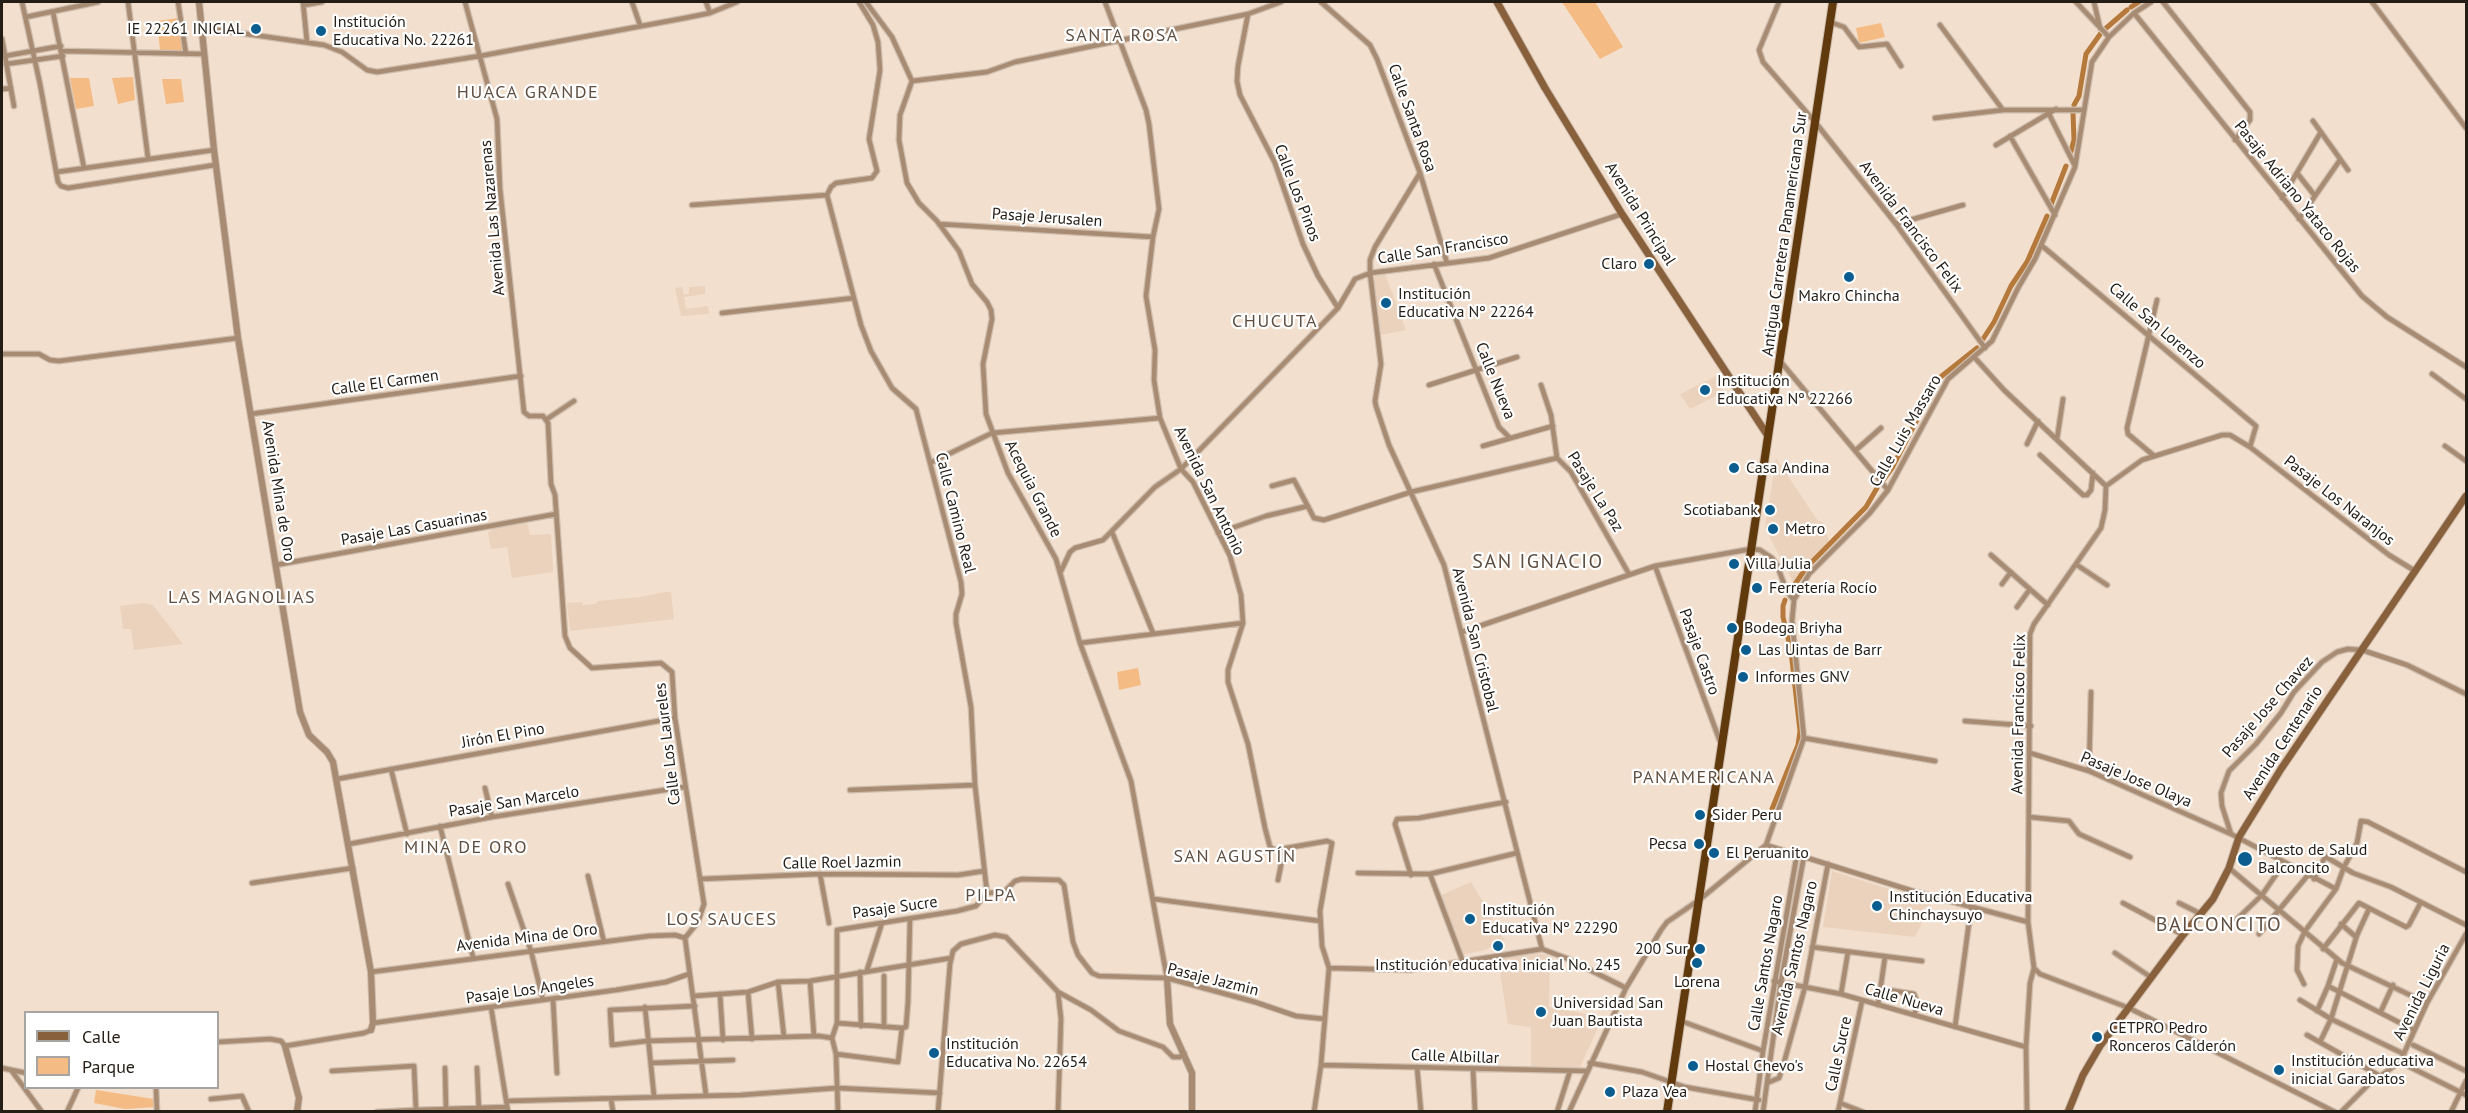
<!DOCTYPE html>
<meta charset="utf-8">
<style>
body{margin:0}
#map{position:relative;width:2468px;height:1113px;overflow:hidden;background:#f3dfcd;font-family:"PT Sans",sans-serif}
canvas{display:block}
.frame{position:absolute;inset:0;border:3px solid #241d16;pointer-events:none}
.legend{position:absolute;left:24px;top:1011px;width:195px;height:78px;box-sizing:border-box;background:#fff;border:2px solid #a7a5a2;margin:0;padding:8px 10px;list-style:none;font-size:18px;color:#241d16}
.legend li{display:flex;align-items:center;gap:12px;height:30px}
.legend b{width:30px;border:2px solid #a7a5a2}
</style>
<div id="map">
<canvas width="2468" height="1113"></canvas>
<div class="frame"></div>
<ul class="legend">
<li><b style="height:8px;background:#88613c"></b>Calle</li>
<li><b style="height:16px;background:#f5bb84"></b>Parque</li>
</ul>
</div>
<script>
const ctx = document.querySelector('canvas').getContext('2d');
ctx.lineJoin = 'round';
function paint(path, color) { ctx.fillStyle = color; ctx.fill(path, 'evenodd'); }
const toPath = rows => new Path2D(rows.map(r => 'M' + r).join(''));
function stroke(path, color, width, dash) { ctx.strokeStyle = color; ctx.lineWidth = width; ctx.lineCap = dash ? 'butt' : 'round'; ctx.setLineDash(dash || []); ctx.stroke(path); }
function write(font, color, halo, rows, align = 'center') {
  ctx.font = font + ' "PT Sans",sans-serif'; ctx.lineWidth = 4.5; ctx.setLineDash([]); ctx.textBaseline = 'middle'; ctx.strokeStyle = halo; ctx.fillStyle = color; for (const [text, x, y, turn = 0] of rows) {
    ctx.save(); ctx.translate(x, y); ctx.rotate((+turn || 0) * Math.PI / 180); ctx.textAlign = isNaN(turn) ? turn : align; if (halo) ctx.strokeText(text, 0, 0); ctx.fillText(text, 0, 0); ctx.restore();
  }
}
paint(toPath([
 [1385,274,1406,330,1381,335,1373,277],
 [705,286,705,294,684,297,686,309,708,306,709,314,681,316,675,288,682,287,684,295,689,294,689,287],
 [1720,374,1725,385,1721,388,1724,392,1690,409,1680,394],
 [1776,458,1818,521,1822,522,1828,537,1829,543,1794,584,1765,528],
 [527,522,530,535,551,534,553,572,512,578,507,547,491,549,488,532,491,531,491,527],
 [665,592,671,592,674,619,570,631,567,603,582,602,583,605,595,604,598,601,640,597],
 [144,603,153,605,183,644,134,650,131,629,123,629,120,606],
 [1832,871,1933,903,1921,910,1921,925,1915,937,1823,927],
 [1471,882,1493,918,1491,920,1505,940,1485,950,1462,955,1439,896],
 [1538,953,1550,956,1549,1007,1603,1017,1580,1067,1531,1067,1531,1027,1508,1024,1498,959]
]), '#ebd2bc');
paint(toPath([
 [1562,2,1595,2,1623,47,1600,59],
 [178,18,183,50,160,50,157,21],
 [1881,23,1885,37,1859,43,1856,28],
 [133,77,135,100,118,104,112,78],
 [70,78,89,78,94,106,76,109],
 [162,79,181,79,184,102,166,104],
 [1138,668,1141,685,1119,690,1117,672],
 [96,1090,154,1099,155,1107,125,1109,94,1103]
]), '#f5bb84');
stroke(toPath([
 [2131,7,2139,2],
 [2104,30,2127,10],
 [2074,105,2079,96,2086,54,2101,33],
 [2071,151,2074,140,2073,113],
 [2050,207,2066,166],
 [1983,339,1994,322,2011,286,2027,262,2047,216],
 [1884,479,1892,468,1938,379,1977,348],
 [1791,590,1806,568,1866,507,1877,488],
 [1772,809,1798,745,1800,731,1791,651,1783,617,1783,606,1785,600]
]), '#b5793c', 5);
const minor = toPath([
 [22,2,40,84,58,182,61,186,68,188,215,165],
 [128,2,148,158],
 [178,2,186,54],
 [303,2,307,42],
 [465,2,497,119,500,189,524,412,529,416,543,416,548,423,551,484,555,495,565,636,570,648,592,668,661,663,672,672,675,718,704,904,698,922,685,938],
 [632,2,640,25],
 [706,2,710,13],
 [866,2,892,37,912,81,900,115,899,140,907,183,919,203,937,221,959,251,972,284,987,302,991,310,992,319,983,364,986,414,1008,473,1056,559,1080,643,1131,781,1167,978],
 [1105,2,1146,110,1149,124,1159,209,1153,237,1146,296,1155,350,1154,380,1160,418,1181,469,1193,482,1230,556,1241,595,1243,623,1228,670,1228,682,1248,744,1265,828,1270,847,1275,850,1327,841,1332,843,1320,911,1322,946,1329,968,1321,1065,1314,1112],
 [1321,2,1370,45,1377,59,1420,173,1447,263],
 [1779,2,1759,50,1763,62,1815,122,1896,224,1985,348],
 [2076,2,2109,37],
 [2094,2,2100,28],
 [2163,2,2250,112,2250,120,2235,140],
 [2372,2,2466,128],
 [304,5,322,2],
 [53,12,84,168],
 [2134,13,2362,296,2387,317,2466,367],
 [1248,14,1238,66,1237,81,1240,95,1275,163,1303,244,1318,276,1338,308],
 [26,17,98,2],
 [1830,22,1844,27,1859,47,1887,44,1901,66],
 [1940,25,2003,110],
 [203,30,219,30,324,45,342,52,367,70,377,72,480,56,685,18,710,13,737,2],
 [2,39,14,106],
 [62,51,203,54],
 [5,56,61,46],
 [6,64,63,56],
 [912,81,987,72,1015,62,1248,14,1281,2],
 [2,89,11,88],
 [2049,114,2075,166],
 [1935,118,2003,110,2084,110],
 [2313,121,2348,170],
 [2010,136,2055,215],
 [1996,145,2056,109],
 [57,172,214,150],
 [2297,173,2315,196],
 [827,195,861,325,871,351,892,388,916,409,961,582,962,594,956,614,956,623,971,707,975,785,987,893],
 [827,195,831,187,836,183,872,178,877,171,869,139,880,70,878,42,873,25,859,2],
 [2282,198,2321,132],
 [692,205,827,195],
 [2299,219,2340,160],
 [939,224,1153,237],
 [1896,224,1963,205],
 [2041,245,2256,426,2250,447],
 [1434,264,1499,427,1510,438],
 [722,313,854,298],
 [2,354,39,354,50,360,59,361,238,338],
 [1975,358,2004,390,2106,486,2105,510,2101,528,2034,624,2030,634,2028,922,2034,968],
 [1780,361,1888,490],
 [2432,374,2466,399],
 [1429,385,1517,357],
 [1541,385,1551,415,1557,458,1571,472,1629,574],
 [251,414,521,376],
 [547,419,574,401],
 [2057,439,2063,399],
 [2027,444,2038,421],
 [1483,446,1553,426],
 [2445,446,2466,461],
 [1856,450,1881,428],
 [2040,455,2083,495,2087,495,2091,490,2093,473],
 [2153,455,2128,434,2127,428,2157,300],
 [930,463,992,433,1160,418],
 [1272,486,1294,480,1314,518,1324,520,1411,492,1557,458],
 [2106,486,2142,460,2222,435,2230,435,2250,447,2389,555,2415,571],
 [1112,532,1153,633],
 [1218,533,1266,516,1308,506],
 [1991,555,2048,605],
 [276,565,556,514],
 [2077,565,2107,585],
 [1655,566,1721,744],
 [1061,571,1070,552,1075,548,1103,540,1155,487,1181,469,1338,308,1355,279,1370,273,1370,260,1375,247,1420,173],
 [2002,584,2011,572],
 [2017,607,2030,589],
 [1462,632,1655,566,1751,549,1760,550,1772,558,1777,565,1787,592,1794,600],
 [1080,643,1243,623],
 [1965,721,2031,726],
 [1804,738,1935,761],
 [2030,753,2089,771,2231,834],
 [391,769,407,834],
 [2089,771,2091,692],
 [337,779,675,718],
 [485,788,492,817],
 [850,790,975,785],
 [2029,817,2069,821,2079,834,2130,857],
 [440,826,473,957],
 [349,844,492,817,684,787],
 [1766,845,1916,892,2028,922],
 [2313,849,2353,873,2391,887,2466,925],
 [2229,868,2342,963,2427,1003],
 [1358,873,1430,874,1517,853],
 [820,874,829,923],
 [1430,874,1463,962],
 [1411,875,1395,824,1397,819,1419,818,1506,802],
 [588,876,604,942],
 [700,879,820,874,958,875,984,871],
 [2314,879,2325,857],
 [1278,880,1284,850],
 [252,883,353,868],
 [508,884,531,951,543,1000],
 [2336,889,2231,834,2222,806,2221,793,2229,771,2256,744,2281,713,2294,692,2322,662,2337,652,2348,649,2362,650,2407,665,2466,694],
 [987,893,1004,892,1015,881,1022,879,1059,880,1064,885,1073,942,1078,955,1092,973,1099,976,1167,978,1255,1002,1296,1016,1325,1019],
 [1154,899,1320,921],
 [2123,903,2183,935],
 [2179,903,2201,914],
 [2236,920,2262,895,2284,863],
 [2341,924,2356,937],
 [2259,934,2308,875],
 [685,938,706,1095],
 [1812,947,1922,961],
 [1542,949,1444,565,1389,445,1376,406,1375,401,1381,364,1370,273,1489,258,1622,214],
 [2323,949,2359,903,2406,927,2409,925,2421,902],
 [2115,953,2152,978],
 [1329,968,1410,970,1542,949,1566,958,1626,988],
 [2034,968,2040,974,2129,1008,2335,1112],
 [867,970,882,923],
 [371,972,649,936,675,935,685,938],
 [860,972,861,1026],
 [810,981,814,1036],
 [1774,981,1841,994,2026,1047],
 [778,982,784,1037],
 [2304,984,2297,970,2298,946,2305,931,2336,889,2344,867,2357,843,2361,821,2368,822,2466,872],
 [2328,986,2414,1030],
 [1881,989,1914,994,1918,1004,1914,1015],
 [748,992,752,1039],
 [1058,992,1091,1010,1119,1031,1163,1047,1173,1057,1180,1057,1184,1053],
 [720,994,723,1040],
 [1841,994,1848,952],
 [694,996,748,992,778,982,810,981,951,958],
 [553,999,557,1073],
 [2300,1000,2331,1019,2404,1054],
 [1878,1005,1885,957],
 [695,1006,610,1010,612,1045,647,1041,819,1036,832,1038],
 [491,1007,508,1112],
 [645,1007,654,1096],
 [2317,1011,2328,986,2337,959],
 [2381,1011,2393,985],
 [1681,1021,1763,1051],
 [373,1023,616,990,666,982,689,974],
 [837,1023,902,1028],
 [884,1027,884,976],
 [1955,1027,1971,908],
 [2307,1035,2380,1076],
 [832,1038,837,1023,837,930,957,911,976,906,987,893],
 [832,1038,836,1054,838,1112],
 [218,1042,270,1039,281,1041,285,1046,364,1033,371,1030],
 [2320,1042,2331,1019,2357,935,2369,909],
 [2413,1045,2466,1071],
 [836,1054,898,1062,902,1028,906,1027,908,1002,910,919],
 [2400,1062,2427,1003,2466,934],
 [2400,1062,2466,1095],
 [651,1063,733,1060],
 [1590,1063,1642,1072,1685,1087,1759,1100],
 [1321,1065,1587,1071],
 [1417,1067,1421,1112],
 [2,1068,26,1073],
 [445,1068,446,1109],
 [477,1068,479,1112],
 [1473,1069,1475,1112],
 [11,1070,42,1112],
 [332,1071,414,1066,416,1110,507,1107],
 [1767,1083,1779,1078,1783,1066,1805,987,1828,864],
 [156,1088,157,1112],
 [211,1099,242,1096,249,1112],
 [611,1099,613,1112],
 [507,1101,741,1095,837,1088,940,1093],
 [1840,1103,1863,1112],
 [67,1112,78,1088],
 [377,1112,417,1110],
 [938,1112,950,964,953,951,961,944,995,935,1006,937,1058,992,1061,1019,1058,1112],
 [1557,1112,1570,1071],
 [1569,1112,1626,988,1661,930,1667,922,1699,900,1766,845,1804,738,1792,621,1794,600,1809,574,1869,514,1888,490,1948,379,1992,341,2018,288,2035,259,2075,167,2092,62,2109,37,2134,13,2151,2],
 [1755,1112,1763,1051,1797,854],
 [1763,1112,1781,982,1804,856],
 [1838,1112,1862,1001],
 [2027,1112,2026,1047,2030,983,2034,968],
 [2341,1112,2369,1084,2400,1062],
 [2451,1112,2466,1081]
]);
const tertiary = toPath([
 [199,2,214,150,238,338,294,676,300,712,309,735,327,752,333,762,371,972,373,1023,371,1030],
 [1167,978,1170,1024,1192,1073,1192,1112],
 [285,1046,299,1098,297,1112]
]);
const secondary = toPath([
 [1497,2,1545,88,1622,214,1768,436],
 [2068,1112,2083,1075,2100,1046,2183,935,2213,899,2229,868,2239,837,2281,769,2466,496]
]);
const trunk = toPath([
 [1667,1112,1833,2]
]);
stroke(minor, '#cebcac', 7);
stroke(tertiary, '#cebcac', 8);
stroke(secondary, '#cebcac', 9);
stroke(trunk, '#cebcac', 10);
stroke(minor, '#a78b73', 4.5);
stroke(tertiary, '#a78b73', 6);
stroke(secondary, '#88613c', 7);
stroke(trunk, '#60390d', 8);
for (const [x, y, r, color] of [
 [256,29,6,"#0c5d8f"],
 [321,31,6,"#0c5d8f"],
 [1649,264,6,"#0c5d8f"],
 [1849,277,6,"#0c5d8f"],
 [1386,303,6,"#0c5d8f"],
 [1705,390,6,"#0c5d8f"],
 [1734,468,6,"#0c5d8f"],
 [1770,510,6,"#0c5d8f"],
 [1773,529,6,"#0c5d8f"],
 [1734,564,6,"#0c5d8f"],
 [1757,588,6,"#0c5d8f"],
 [1732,628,6,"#0c5d8f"],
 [1746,650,6,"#0c5d8f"],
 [1743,677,6,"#0c5d8f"],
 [1700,815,6,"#0c5d8f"],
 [1699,844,6,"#0c5d8f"],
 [1714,853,6,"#0c5d8f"],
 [2245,859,8,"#0c5d8f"],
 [1877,906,6,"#0c5d8f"],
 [1470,919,6,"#0c5d8f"],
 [1498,946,6,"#0c5d8f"],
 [1700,949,6,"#0c5d8f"],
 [1697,963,6,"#0c5d8f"],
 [1541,1012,6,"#0c5d8f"],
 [2097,1037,6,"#0c5d8f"],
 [934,1053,6,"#0c5d8f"],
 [1693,1066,6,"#0c5d8f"],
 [2279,1070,6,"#0c5d8f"],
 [1610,1092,6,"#0c5d8f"]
]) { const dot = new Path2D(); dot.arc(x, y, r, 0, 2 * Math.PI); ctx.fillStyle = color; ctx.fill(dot); stroke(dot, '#fff', 2); }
write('16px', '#241d16', '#fff', [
 ["Institución",333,22],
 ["Educativa No. 22261",333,40],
 ["IE 22261 INICIAL",244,29,"right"],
 ["Claro",1637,264,"right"],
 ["Institución",1398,294],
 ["Educativa Nº 22264",1398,312],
 ["Makro Chincha",1849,296,"center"],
 ["Institución",1717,381],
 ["Educativa Nº 22266",1717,399],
 ["Casa Andina",1746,468],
 ["Scotiabank",1758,510,"right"],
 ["Metro",1785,529],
 ["Villa Julia",1746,564],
 ["Ferretería Rocío",1769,588],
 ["Bodega Briyha",1744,628],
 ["Las Uintas de Barr",1758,650],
 ["Informes GNV",1755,677],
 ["Sider Peru",1712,815],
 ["Pecsa",1687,844,"right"],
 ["Puesto de Salud",2258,850],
 ["Balconcito",2258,868],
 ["El Peruanito",1726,853],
 ["Institución Educativa",1889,897],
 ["Chinchaysuyo",1889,915],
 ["Institución",1482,910],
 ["Educativa Nº 22290",1482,928],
 ["200 Sur",1688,949,"right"],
 ["Institución educativa inicial No. 245",1498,965,"center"],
 ["Lorena",1697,982,"center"],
 ["Universidad San",1553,1003],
 ["Juan Bautista",1553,1021],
 ["CETPRO Pedro",2109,1028],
 ["Ronceros Calderón",2109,1046],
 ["Institución",946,1044],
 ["Educativa No. 22654",946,1062],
 ["Institución educativa",2291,1061],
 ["inicial Garabatos",2291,1079],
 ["Hostal Chevo's",1705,1066],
 ["Plaza Vea",1622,1092]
], 'left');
write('16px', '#241d16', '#fff', [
 ["Calle Santa Rosa",1412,118,70],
 ["Calle Los Pinos",1297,193,69],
 ["Pasaje Adriano Yataco Rojas",2297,197,51],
 ["Avenida Principal",1640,214,58],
 ["Avenida Las Nazarenas",493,218,-95],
 ["Pasaje Jerusalen",1047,218,4],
 ["Avenida Francisco Felix",1911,227,53],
 ["Antigua Carretera Panamericana Sur",1785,234,-82],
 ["Calle San Francisco",1443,249,-9],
 ["Calle San Lorenzo",2157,326,41],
 ["Calle Nueva",1495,381,68],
 ["Calle El Carmen",385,383,-8],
 ["Calle Luis Massaro",1906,431,-60],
 ["Acequia Grande",1033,489,63],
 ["Avenida Mina de Oro",278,491,81],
 ["Avenida San Antonio",1209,491,64],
 ["Pasaje La Paz",1595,492,58],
 ["Pasaje Los Naranjos",2339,501,38],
 ["Calle Camino Real",955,513,76],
 ["Pasaje Las Casuarinas",414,528,-10],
 ["Avenida San Cristobal",1475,640,76],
 ["Pasaje Castro",1699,652,70],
 ["Pasaje Jose Chavez",2268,707,-49],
 ["Avenida Francisco Felix",2019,714,-89],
 ["Jirón El Pino",503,736,-10],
 ["Avenida Centenario",2283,743,-57],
 ["Calle Los Laureles",668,744,-97],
 ["Pasaje Jose Olaya",2136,780,23],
 ["Pasaje San Marcelo",514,802,-9],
 ["Calle Roel Jazmin",842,863,-1],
 ["Pasaje Sucre",895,908,-8],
 ["Avenida Mina de Oro",527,938,-7],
 ["Avenida Santos Nagaro",1795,958,-77],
 ["Calle Santos Nagaro",1766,963,-80],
 ["Pasaje Jazmin",1213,980,14],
 ["Pasaje Los Angeles",530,990,-8],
 ["Avenida Liguria",2422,992,-63],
 ["Calle Nueva",1904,1000,16],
 ["Calle Sucre",1839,1054,-78],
 ["Calle Albillar",1455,1057,2]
]);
ctx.letterSpacing = '1.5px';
write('18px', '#604f41', '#fff', [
 ["SANTA ROSA",1122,36],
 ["HUACA GRANDE",528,93],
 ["CHUCUTA",1275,322],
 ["LAS MAGNOLIAS",242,598],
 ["PANAMERICANA",1704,778],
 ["MINA DE ORO",466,848],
 ["SAN AGUSTÍN",1235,857],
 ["PILPA",991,896],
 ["LOS SAUCES",722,920]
]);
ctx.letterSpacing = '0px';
ctx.letterSpacing = '1.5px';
write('20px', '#604f41', '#fff', [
 ["SAN IGNACIO",1538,562],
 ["BALCONCITO",2219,925]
]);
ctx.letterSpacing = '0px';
</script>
